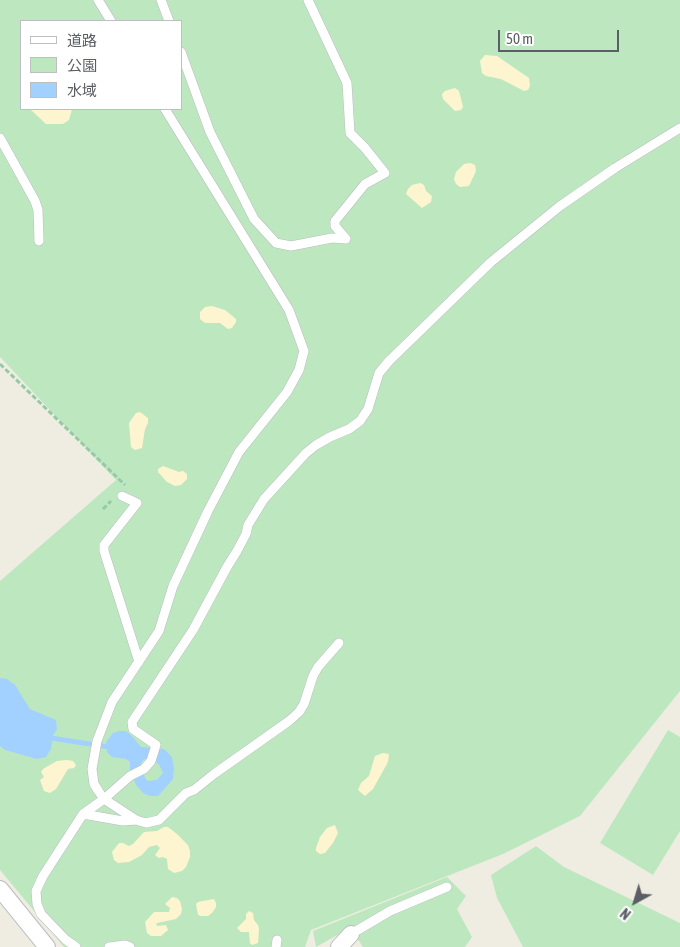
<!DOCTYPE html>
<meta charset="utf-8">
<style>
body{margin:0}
#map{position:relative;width:680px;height:947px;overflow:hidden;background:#efede2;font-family:"Asap Condensed","Noto Sans JP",sans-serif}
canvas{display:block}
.legend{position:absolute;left:20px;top:20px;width:162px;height:90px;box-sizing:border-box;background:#fff;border:1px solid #bdbfc1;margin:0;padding:6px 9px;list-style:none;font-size:15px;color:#5b5e64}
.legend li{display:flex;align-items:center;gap:10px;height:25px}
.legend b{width:25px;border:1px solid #bdbfc1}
.north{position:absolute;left:610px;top:877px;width:50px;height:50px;-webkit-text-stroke:4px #fff;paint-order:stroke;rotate:219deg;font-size:14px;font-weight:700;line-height:20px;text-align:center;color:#5b5e64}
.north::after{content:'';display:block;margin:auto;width:18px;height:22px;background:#5b5e64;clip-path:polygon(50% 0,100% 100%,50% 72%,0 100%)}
.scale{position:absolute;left:498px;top:30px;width:121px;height:22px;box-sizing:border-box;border:2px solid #5b5e64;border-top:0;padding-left:6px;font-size:15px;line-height:18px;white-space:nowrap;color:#5b5e64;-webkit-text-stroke:4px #fff;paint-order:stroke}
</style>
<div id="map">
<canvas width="680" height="947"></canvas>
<ul class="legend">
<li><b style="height:6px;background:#fff"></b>道路</li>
<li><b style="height:14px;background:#bde8bf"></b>公園</li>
<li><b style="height:14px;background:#a2d1ff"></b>水域</li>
</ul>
<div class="north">N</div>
<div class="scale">50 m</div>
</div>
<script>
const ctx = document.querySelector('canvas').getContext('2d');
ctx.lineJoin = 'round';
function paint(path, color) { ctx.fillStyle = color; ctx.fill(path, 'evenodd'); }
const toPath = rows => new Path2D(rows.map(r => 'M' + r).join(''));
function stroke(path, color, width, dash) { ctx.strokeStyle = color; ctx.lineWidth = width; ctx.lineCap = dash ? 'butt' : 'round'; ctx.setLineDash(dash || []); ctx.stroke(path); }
paint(toPath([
 [0,0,680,0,680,691,580,816,503,854,311,930,305,947,64,947,0,870,0,581,116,480,0,357],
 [21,21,181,21,181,109,21,109],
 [668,730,680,737,680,831,653,875,600,843],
 [536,846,564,867,680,923,680,947,523,947,497,898,491,875],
 [447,877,466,896,457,909,472,937,465,947,363,947,350,928,316,947,313,931]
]), '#bde8bf');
paint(toPath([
 [485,55,497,56,529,78,530,86,528,90,524,91,501,79,486,76,482,73,480,61],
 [455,88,459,91,463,107,461,110,455,111,443,99,442,94,445,91],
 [30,109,72,109,69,120,63,124,46,124],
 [470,163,475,165,476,171,469,186,460,187,456,184,454,179,456,172,464,164],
 [420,183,424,185,426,191,432,196,431,202,422,208,406,194,408,189,412,185],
 [212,306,225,310,236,319,236,322,232,328,228,329,220,323,205,323,200,319,200,312,205,307],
 [140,412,148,418,148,423,145,429,142,448,135,450,131,447,129,423,136,413],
 [163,466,179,472,183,471,187,474,187,479,181,485,175,486,167,482,158,472,158,469],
 [383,753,389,754,388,762,373,789,365,796,358,790,361,783,369,776,375,756],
 [67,760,73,761,76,765,74,768,68,769,56,789,50,793,44,791,40,780,44,777,41,772,43,769,57,761],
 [335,825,338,833,333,843,325,853,320,854,316,851,316,848,320,837,327,828],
 [164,827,168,827,177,834,188,845,190,851,190,857,186,867,182,871,174,873,168,869,167,859,163,857,159,858,155,855,160,848,157,845,149,847,142,855,129,862,118,863,114,860,112,852,119,843,123,843,129,846,133,844,144,832,157,831],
 [172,897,177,898,180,901,182,909,181,914,176,919,157,923,156,925,158,926,166,925,168,930,161,936,151,936,147,933,145,922,154,912,169,912,170,908,165,904],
 [214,899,216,903,216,907,212,913,208,916,201,916,198,915,196,904,198,902],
 [249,911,253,913,254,920,258,925,259,929,258,943,252,945,250,943,249,932,241,932,237,928,246,919,246,914]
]), '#fdf5cf');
paint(toPath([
 [0,678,7,679,15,685,30,709,56,720,57,730,53,735,51,749,46,757,37,759,5,750,0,746],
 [119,731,126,731,133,737,141,747,164,749,172,757,174,769,173,779,158,796,150,796,143,793,136,785,130,770,130,762,126,759,112,757,107,752,106,742,113,733],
 [144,759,155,761,159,765,163,773,157,780,148,781,145,778,140,765]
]), '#a2d1ff');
stroke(toPath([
 [51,738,109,747]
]), '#a2d1ff', 5);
const lane = toPath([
 [98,0,111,21],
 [161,0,169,21],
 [308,0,347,83,350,133,365,148,385,173,365,184,335,221,335,226,346,239],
 [181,52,210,132,254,219,276,243,291,246,332,238,346,239],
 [165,109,289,310,304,351,299,370,287,392,239,452,208,511,173,586,159,631,112,702,97,741,92,769,94,784,99,792,104,799,136,820,146,823,159,820,186,793,194,790,214,774,289,721,299,712,304,704,313,676,318,667,339,643],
 [0,138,35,201,38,210,39,241],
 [122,496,137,503,104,545,104,551,139,662],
 [83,814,123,821,136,820],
 [351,934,390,911,447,887],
 [76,947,66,940,41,914,37,904,36,891,43,876,83,814,104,799,130,776,144,769,151,761,156,745,133,729,132,722,193,630,227,567,237,551,246,534,248,525,264,499,306,453,316,445,330,437,349,429,360,421,368,409,379,373,389,361,491,262,560,206,615,168,680,128],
 [109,947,125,945,130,947],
 [276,947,277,940]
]);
const street = toPath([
 [0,889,47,947],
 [339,947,351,934]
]);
stroke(lane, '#babcc2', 10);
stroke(street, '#babcc2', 18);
stroke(toPath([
 [0,364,125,485],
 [103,509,111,501]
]), '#95caa7', 3, [5, 2.5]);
stroke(lane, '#fff', 9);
stroke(street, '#fff', 16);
</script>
